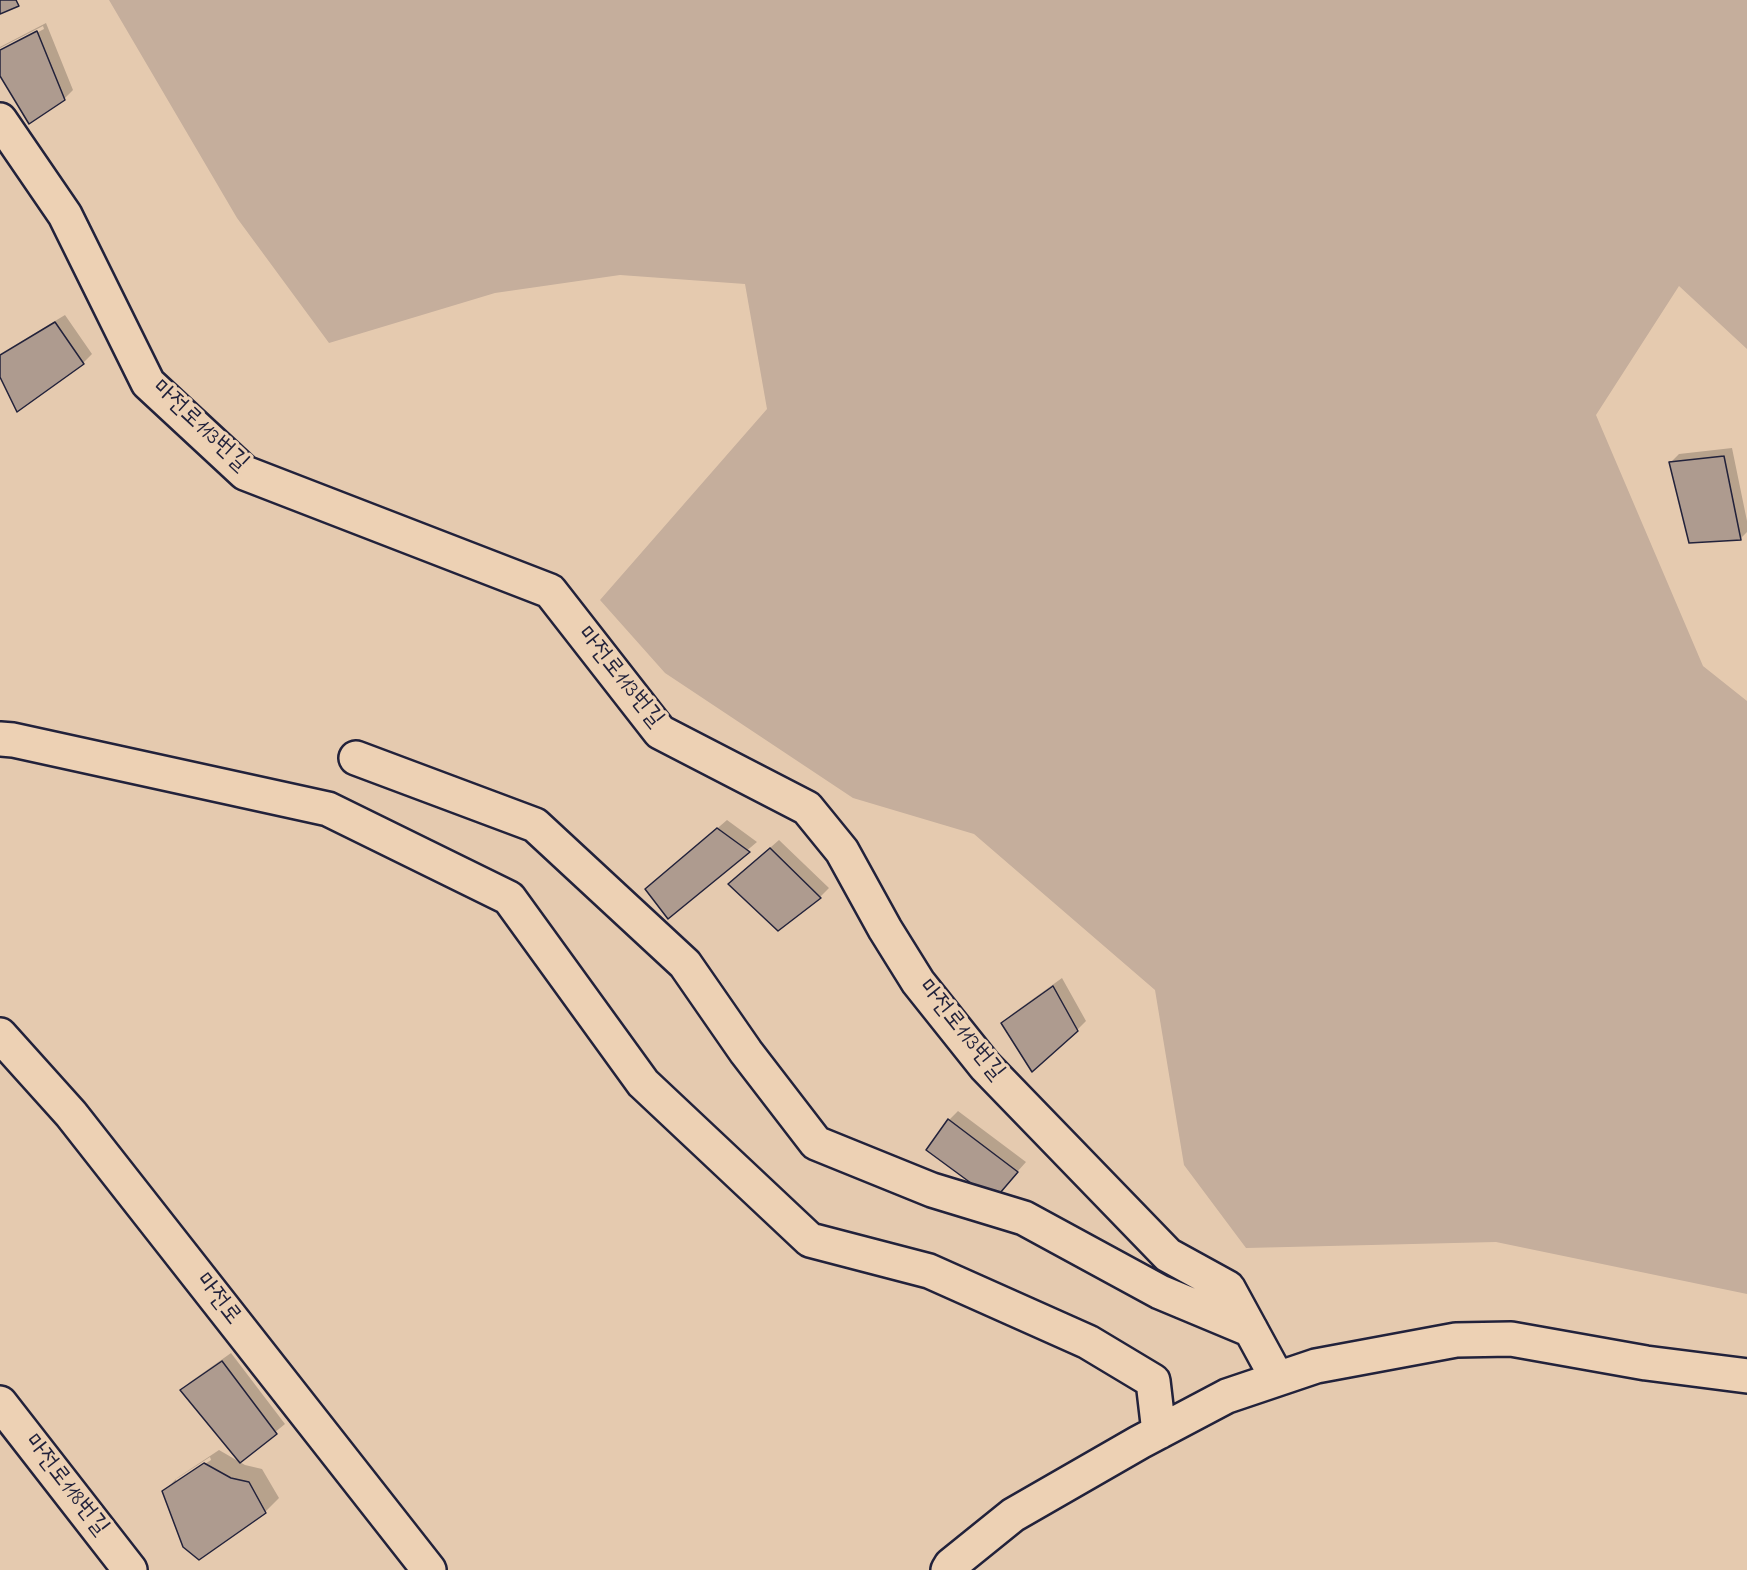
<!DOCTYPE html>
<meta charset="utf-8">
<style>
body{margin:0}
canvas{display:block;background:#e5caaf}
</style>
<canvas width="1747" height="1570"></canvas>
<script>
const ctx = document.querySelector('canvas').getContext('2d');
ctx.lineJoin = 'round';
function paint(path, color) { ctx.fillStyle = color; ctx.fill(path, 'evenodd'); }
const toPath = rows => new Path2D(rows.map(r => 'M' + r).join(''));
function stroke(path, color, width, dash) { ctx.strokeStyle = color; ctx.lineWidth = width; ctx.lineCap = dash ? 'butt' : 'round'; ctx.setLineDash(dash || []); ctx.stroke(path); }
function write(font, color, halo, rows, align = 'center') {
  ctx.font = font + ' "Indie Flower","Poor Story",sans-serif'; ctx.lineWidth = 6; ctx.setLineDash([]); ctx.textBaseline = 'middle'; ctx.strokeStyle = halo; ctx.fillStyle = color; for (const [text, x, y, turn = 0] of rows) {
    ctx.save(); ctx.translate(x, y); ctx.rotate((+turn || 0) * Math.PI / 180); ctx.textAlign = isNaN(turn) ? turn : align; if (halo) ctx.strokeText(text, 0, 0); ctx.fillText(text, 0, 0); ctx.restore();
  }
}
paint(toPath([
 [109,0,1747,0,1747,349,1679,286,1596,415,1703,666,1747,701,1747,1294,1496,1242,1246,1248,1184,1165,1155,990,974,834,853,798,665,673,600,600,767,409,745,284,620,275,495,293,329,343,237,218]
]), '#c5ae9c');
paint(toPath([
 [46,23,73,90,64,99,0,73,0,52,44,29,43,26,0,48,0,47],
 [65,315,92,354,83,363,17,410,0,373,0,354],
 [1732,448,1747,521,1747,532,1740,539,1670,463,1679,454],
 [727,820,757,842,668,917,656,881],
 [779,840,829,888,820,897,778,929,739,875],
 [1062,978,1086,1021,1077,1030,1003,1023,1012,1014],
 [958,1111,1026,1162,1002,1189,929,1150,949,1120],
 [231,1353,285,1424,240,1461,182,1390,190,1382],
 [219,1450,245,1465,262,1469,279,1498,265,1512,199,1558,164,1491,177,1478],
 [210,1457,211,1460,176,1483,176,1479]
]), '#0003');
const building = toPath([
 [0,0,16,0,19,6,0,14,0,0],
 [37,31,65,100,29,124,0,76,0,50,37,31],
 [55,322,84,364,17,412,0,377,0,355,55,322],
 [1724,456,1741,540,1689,543,1669,462,1724,456],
 [717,828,750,852,668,919,645,889,717,828],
 [770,848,821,898,778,931,728,884,770,848],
 [1053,986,1078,1031,1032,1072,1001,1023,1053,986],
 [948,1119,1018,1172,994,1200,926,1150,948,1119],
 [222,1361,277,1434,240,1463,180,1390,222,1361],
 [204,1463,231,1478,249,1482,266,1513,199,1560,183,1547,162,1491,204,1463]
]);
paint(building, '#ae9b8f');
stroke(building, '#22223b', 1.5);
const minor = toPath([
 [0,120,65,215,148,383,245,473,550,591,660,732,807,808,842,851,885,929,918,982,985,1066,1168,1255,1228,1288,1277,1378],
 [0,739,13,740,328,809,509,898,643,1083,810,1240,929,1271,1088,1342,1153,1381,1159,1432],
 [356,758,535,825,685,964,746,1052,816,1143,932,1190,1024,1218,1160,1292,1251,1330],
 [0,1035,71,1114,429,1570],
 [0,1403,130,1570],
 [948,1570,951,1565,1013,1515,1140,1442,1227,1396,1316,1366,1456,1340,1511,1339,1646,1363,1747,1376]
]);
stroke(minor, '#22223b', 38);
stroke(minor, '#edd1b4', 33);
write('24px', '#22223b', '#edd1b4', [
 ["마전로113번길",199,427,43],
 ["마전로113번길",619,678,51],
 ["마전로113번길",960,1031,51],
 ["마전로",217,1300,52],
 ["마전로118번길",65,1486,52]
]);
</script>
